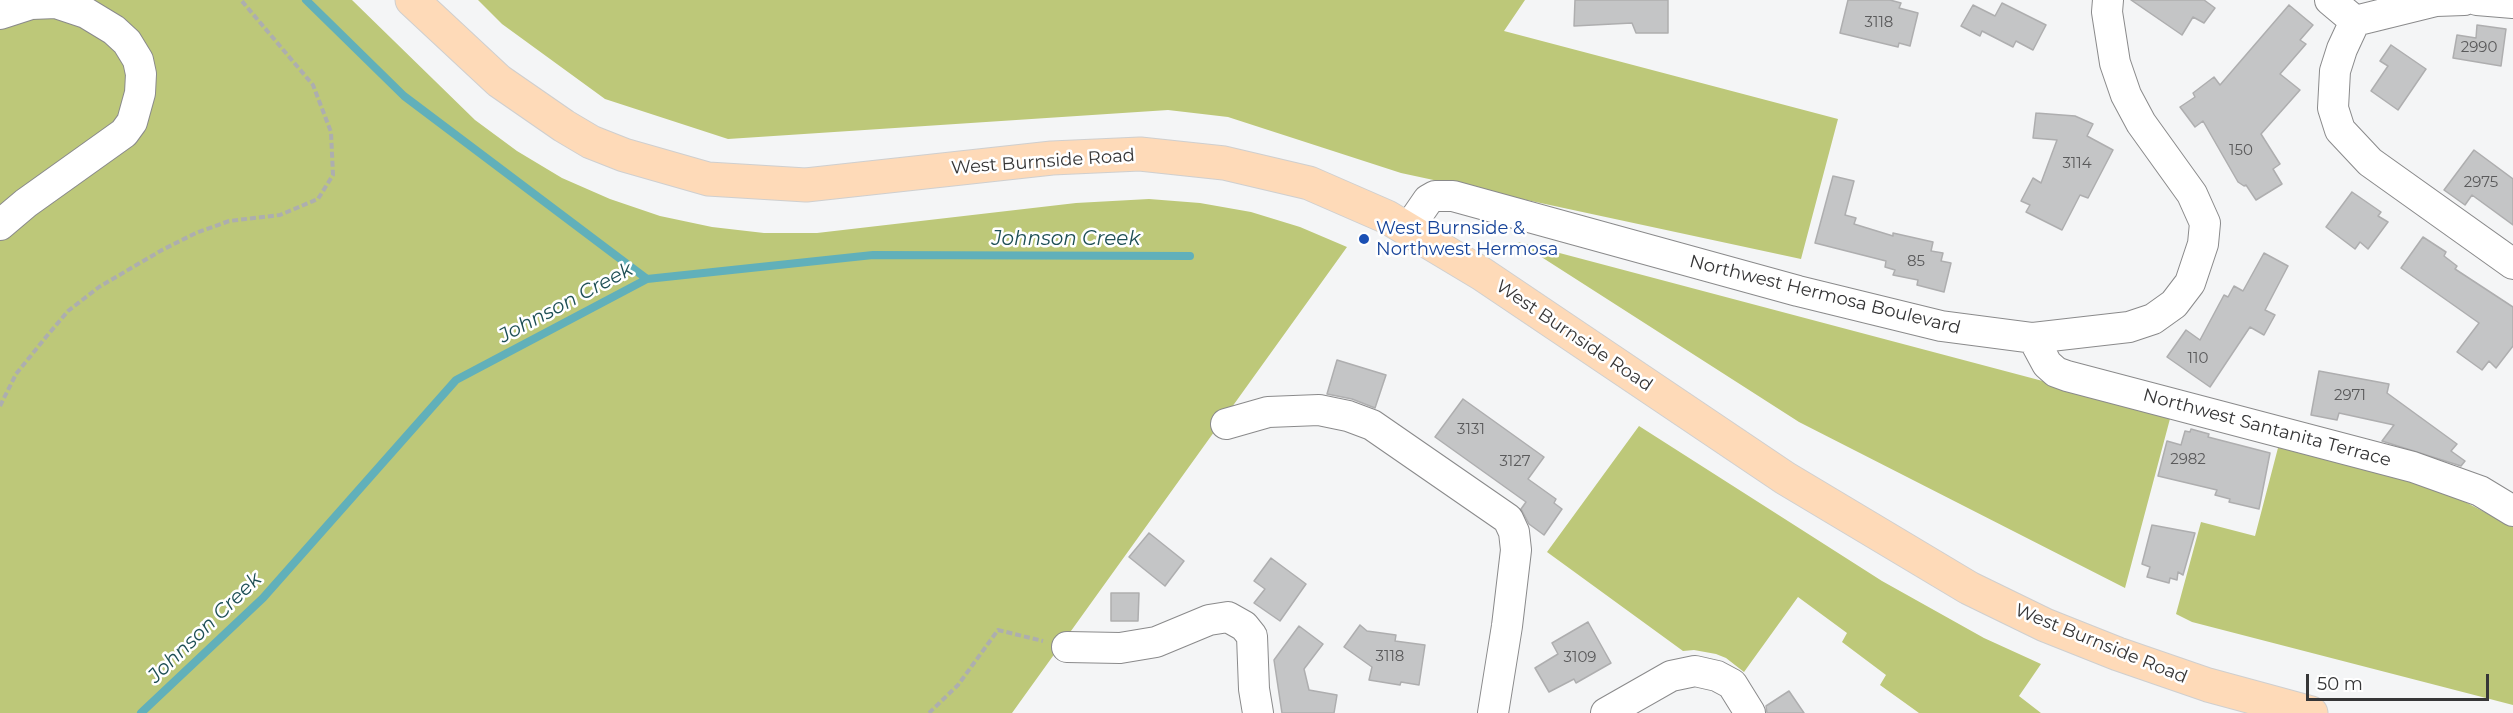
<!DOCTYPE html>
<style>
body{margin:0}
#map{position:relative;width:2513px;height:713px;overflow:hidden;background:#f4f5f6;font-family:Montserrat,sans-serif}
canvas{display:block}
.scale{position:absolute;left:2306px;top:674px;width:183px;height:27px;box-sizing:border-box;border:3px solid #363637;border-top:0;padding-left:8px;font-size:18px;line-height:21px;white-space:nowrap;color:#363637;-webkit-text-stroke:4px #fff;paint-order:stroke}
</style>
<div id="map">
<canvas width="2513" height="713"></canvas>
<div class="scale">50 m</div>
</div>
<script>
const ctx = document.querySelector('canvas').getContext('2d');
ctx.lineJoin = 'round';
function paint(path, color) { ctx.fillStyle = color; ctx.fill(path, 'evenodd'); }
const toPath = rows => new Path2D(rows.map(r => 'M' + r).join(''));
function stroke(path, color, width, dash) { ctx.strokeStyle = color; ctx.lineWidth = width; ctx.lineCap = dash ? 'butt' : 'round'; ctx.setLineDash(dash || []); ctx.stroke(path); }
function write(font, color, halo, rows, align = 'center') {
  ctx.font = font + ' Montserrat,sans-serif'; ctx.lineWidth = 5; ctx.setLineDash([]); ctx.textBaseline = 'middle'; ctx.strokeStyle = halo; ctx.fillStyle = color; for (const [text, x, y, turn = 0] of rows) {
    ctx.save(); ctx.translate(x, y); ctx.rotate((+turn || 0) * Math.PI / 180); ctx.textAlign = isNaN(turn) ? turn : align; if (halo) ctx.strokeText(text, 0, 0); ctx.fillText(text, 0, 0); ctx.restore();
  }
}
paint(toPath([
 [0,0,352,0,475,120,517,151,562,178,610,199,660,216,712,227,764,233,817,233,1076,203,1149,199,1200,203,1251,212,1300,227,1347,247,1012,713,0,713],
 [478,0,1525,0,1504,31,1838,119,1801,259,1401,173,1228,117,1168,110,728,139,605,99,502,24],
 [1518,242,2171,415,2125,588,1799,422],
 [1639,426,1882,581,1984,638,2041,664,2019,696,2041,713,1919,713,1880,685,1886,675,1842,642,1847,633,1798,597,1744,672,1726,658,1716,654,1694,650,1683,651,1547,552],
 [2279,444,2388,473,2452,495,2513,527,2513,705,2192,622,2176,614,2201,522,2255,536]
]), '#bdc879');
stroke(toPath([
 [306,0,404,96,647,279],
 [141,713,263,598,456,380,647,279,873,255,1190,256]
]), '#61b0ba', 8);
const building = toPath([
 [1575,0,1668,0,1668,33,1636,33,1632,23,1574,26,1575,0],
 [1848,0,1890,0,1901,3,1899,8,1918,13,1910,46,1899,43,1898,47,1840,33,1848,0],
 [2131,0,2204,0,2215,8,2204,23,2193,17,2182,35,2131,0],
 [2002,3,2046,25,2033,50,2016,41,2013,47,1982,31,1980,36,1961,26,1973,5,1995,16,2002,3],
 [2289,5,2313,25,2300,40,2306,44,2280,74,2300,90,2261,134,2280,164,2273,169,2282,184,2256,200,2246,185,2244,186,2238,182,2203,121,2195,127,2180,107,2195,97,2193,93,2214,77,2220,85,2289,5],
 [2477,25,2506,29,2501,66,2453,58,2457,35,2476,38,2477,25],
 [2391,45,2426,69,2398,110,2371,91,2388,66,2380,61,2391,45],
 [2036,113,2075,116,2093,124,2087,136,2113,150,2088,198,2080,195,2062,230,2026,212,2030,205,2021,201,2033,178,2041,183,2057,140,2033,138,2036,113],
 [2474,150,2513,179,2513,225,2472,195,2465,205,2444,190,2474,150],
 [1833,176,1854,181,1845,215,1856,218,1854,224,1893,236,1893,233,1933,242,1931,251,1943,253,1941,261,1951,263,1944,292,1917,285,1918,280,1893,275,1895,270,1885,267,1886,261,1815,243,1833,176],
 [2352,192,2381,212,2378,216,2388,222,2368,249,2360,242,2355,249,2326,227,2352,192],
 [2423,237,2446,252,2444,256,2457,266,2455,269,2513,307,2513,346,2496,368,2489,361,2482,370,2457,352,2479,323,2401,268,2423,237],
 [2264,253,2288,266,2265,310,2275,315,2264,335,2250,327,2210,387,2167,357,2186,330,2200,340,2224,295,2228,297,2234,286,2243,291,2264,253],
 [1337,360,1386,375,1375,408,1352,399,1327,394,1337,360],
 [2319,371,2389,384,2387,393,2457,444,2451,451,2465,461,2461,466,2382,441,2394,425,2339,413,2337,420,2311,415,2319,371],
 [1463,399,1544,457,1528,479,1556,499,1554,503,1562,509,1544,535,1529,524,1521,509,1526,502,1435,437,1463,399],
 [2191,429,2209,434,2208,437,2270,453,2259,509,2229,502,2230,499,2215,495,2217,490,2158,476,2167,441,2181,445,2185,431,2190,432,2191,429],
 [2152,525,2195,533,2183,575,2178,572,2177,580,2170,578,2169,583,2147,577,2150,567,2142,564,2152,525],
 [1149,533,1184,561,1165,586,1129,557,1149,533],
 [1271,558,1306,584,1280,621,1254,603,1265,589,1254,581,1271,558],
 [1111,593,1139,593,1138,621,1111,621,1111,593],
 [1588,622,1611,663,1576,683,1574,679,1549,692,1535,668,1558,654,1552,643,1588,622],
 [1360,625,1367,631,1396,635,1395,641,1425,645,1419,685,1401,682,1400,685,1369,680,1372,667,1344,647,1360,625],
 [1299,626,1323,644,1304,669,1309,690,1337,695,1334,713,1282,713,1274,660,1299,626],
 [1789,691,1804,713,1767,713,1766,706,1789,691]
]);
paint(building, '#c4c5c6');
stroke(building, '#aeaeaf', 1.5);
const minor = toPath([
 [2330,0,2355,21,2436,1,2464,0],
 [2477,0,2513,3],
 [0,14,31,4,56,3,86,13,114,30,127,42,138,60,141,74,140,93,132,122,124,133,26,203,0,225],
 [2355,21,2342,49,2335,71,2333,108,2340,130,2370,162,2513,264],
 [1408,229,1428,200,1435,196,1453,196,1798,291,1941,326,2033,338,2129,327,2153,319,2174,304,2190,283,2203,244,2205,223,2192,194,2141,123,2126,95,2115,63,2107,12,2108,0],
 [2033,338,2047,364,2056,372,2067,376,2413,467,2480,491,2513,511],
 [1226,424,1268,412,1319,410,1348,416,1372,425,1508,519,1514,532,1516,550,1507,626,1493,713],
 [1067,647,1120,648,1156,642,1209,620,1228,617,1244,626,1252,636,1254,689,1258,713],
 [1606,713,1671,676,1695,671,1717,676,1732,684,1750,713]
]);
const major = toPath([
 [412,0,499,81,564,126,591,142,624,155,708,179,806,185,1052,158,1140,154,1224,163,1309,183,1387,217,1482,274,1785,478,1969,588,2045,625,2118,654,2208,685,2311,713]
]);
stroke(minor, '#8a8a8b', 32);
stroke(major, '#cfcfcf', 35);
stroke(toPath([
 [0,406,16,374,46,337,68,311,99,287,162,250,196,233,229,221,280,215,318,199,333,175,331,132,313,85,241,0],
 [929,713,958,685,998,630,1043,641]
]), '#adaeaf', 4, [6, 3]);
stroke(minor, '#fff', 30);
stroke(major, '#fedab8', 33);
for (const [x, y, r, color] of [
 [1364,239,6,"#1a4fb4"]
]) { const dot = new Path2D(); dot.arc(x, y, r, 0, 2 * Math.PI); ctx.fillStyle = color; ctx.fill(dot); stroke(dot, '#fff', 2); }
write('15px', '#5a5a5b', null, [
 ["3118",1879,23],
 ["2990",2479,48],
 ["150",2241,151],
 ["3114",2077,164],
 ["2975",2481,183],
 ["85",1916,262],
 ["110",2198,359],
 ["2971",2350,396],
 ["3131",1471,430],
 ["2982",2188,460],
 ["3127",1515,462],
 ["3118",1390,657],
 ["3109",1580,658]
]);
write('18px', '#363637', '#fff', [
 ["West Burnside Road",1043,162,-4],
 ["Northwest Hermosa Boulevard",1825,295,14],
 ["West Burnside Road",1574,336,34],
 ["Northwest Santanita Terrace",2267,428,15],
 ["West Burnside Road",2101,644,22]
]);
write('18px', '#164399', '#fff', [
 ["West Burnside &",1376,229],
 ["Northwest Hermosa",1376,250]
], 'left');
write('italic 20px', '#1e4f55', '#fff', [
 ["Johnson Creek",1066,239],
 ["Johnson Creek",566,303,-28],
 ["Johnson Creek",205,628,-44]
]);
</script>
